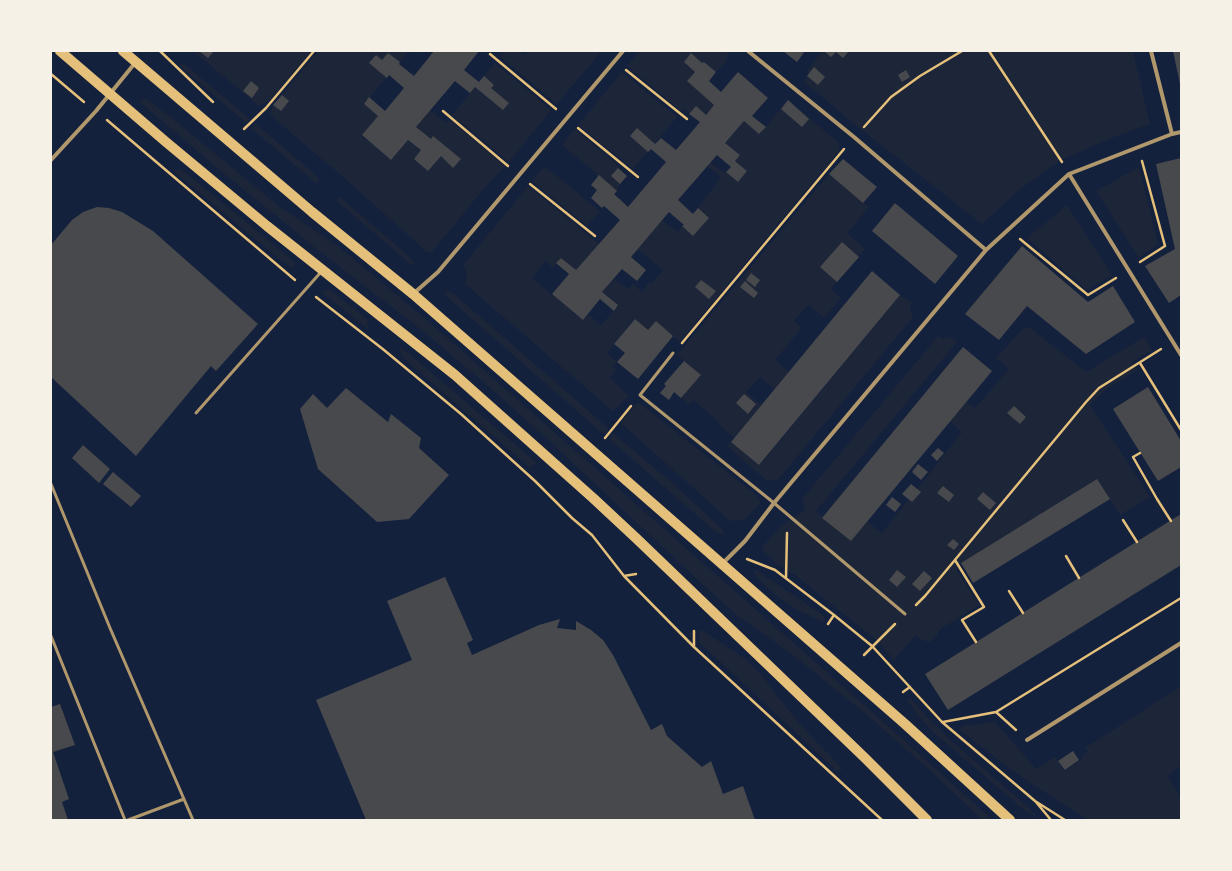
<!DOCTYPE html>
<style>
body{margin:0}
#map{position:relative;width:1232px;height:871px;overflow:hidden;background:#14213d;font-family:"Times New Roman",serif}
canvas{display:block}
.frame{position:absolute;inset:0;border:52px solid #f6f1e7;pointer-events:none}
</style>
<div id="map">
<canvas width="1232" height="871"></canvas>
<div class="frame"></div>
</div>
<script>
const ctx = document.querySelector('canvas').getContext('2d');
ctx.lineJoin = 'round';
function paint(path, color) { ctx.fillStyle = color; ctx.fill(path, 'evenodd'); }
const toPath = rows => new Path2D(rows.map(r => 'M' + r).join(''));
function stroke(path, color, width, dash) { ctx.strokeStyle = color; ctx.lineWidth = width; ctx.lineCap = dash ? 'butt' : 'round'; ctx.setLineDash(dash || []); ctx.stroke(path); }
paint(toPath([
 [193,51,311,51,270,100,259,106],
 [318,51,409,51,364,104,378,116,362,136,391,160,408,140,421,150,430,139,416,127,430,110,446,123,448,121,452,121,505,166,482,191,432,252,427,252,342,176,270,115,273,105],
 [504,51,521,51,525,55,529,51,598,51,600,53,557,104,499,56],
 [639,51,728,52,726,62,716,72,703,62,687,81,714,105,700,122,684,109,682,112,627,66],
 [822,51,1133,51,1150,124,1109,139,1061,160,1019,190,982,224,858,127,804,82,809,73,807,71],
 [182,62,250,119,246,123,180,66],
 [495,63,551,110,509,162,452,115],
 [622,72,677,117,633,169,578,125],
 [142,99,146,99,167,114,280,207,339,247,428,321,871,711,993,820,982,820,935,775,866,714,789,652,738,616,699,581,545,437,488,386,419,328,318,250,222,172,142,104,141,102],
 [788,100,839,143,839,151,680,342,656,322,648,330,634,319,607,353,617,362,613,367,616,370,610,378,629,396,613,411,465,284,467,273,463,265,528,186,599,244,576,270,561,258,553,268,545,261,532,278,583,320,588,314,601,325,618,306,602,292,614,279,628,289,633,284,642,292,649,282,652,283,663,270,637,249,662,220,678,232,682,226,693,235,709,218,698,208,721,177,707,166,710,162,724,173,726,172,738,182,747,171,735,161,740,155,725,143,744,121,760,134],
 [255,123,309,169,318,178,319,181,317,184,251,128],
 [575,129,619,166,618,168,627,176,620,184,617,191,562,145],
 [544,166,600,211,587,226,532,181],
 [1139,167,1158,244,1139,258,1096,191],
 [181,169,295,262,293,269,279,259,173,171],
 [829,174,869,207,847,233,865,249,831,289,841,298,824,318,808,305,794,321,802,328,775,360,789,372,774,389,760,377,746,392,761,405,734,438,718,424,719,422,693,400,689,405,681,398,701,375,677,355],
 [340,197,410,257,415,263,414,265,410,264,336,200],
 [1067,205,1112,275,1087,290,1027,238],
 [329,289,367,319,369,330,321,292],
 [447,290,454,294,607,427,608,429,606,434,602,433,447,297,445,293],
 [900,295,912,303,910,309,913,317,777,481,769,479,767,481,727,446,731,442,760,465],
 [1029,327,1086,372,1144,337,1152,350,1132,362,1137,370,1106,389,1090,405,1150,497,1120,515,1097,479,961,563,956,569,979,605,939,630,937,636,930,642,921,640,916,635,894,660,875,639,795,575,776,563,764,552,762,547,781,526,802,512,805,508,802,499,938,336,943,339,950,337,957,342,816,511,851,541,867,521,882,533,962,432,950,422,966,402,975,408,1009,369,996,358,1023,329],
 [399,346,412,356,537,463,529,467,402,357],
 [638,402,756,495,760,501,760,503,745,519,734,521,729,520,622,424,621,421],
 [612,434,614,434,670,481,721,528,724,533,723,534,716,532,609,439],
 [756,570,823,615,825,621,823,622,799,611,785,602,767,588,757,577,754,572],
 [700,629,744,658,759,672,794,717,813,738,843,769,837,771,699,642],
 [1181,686,1181,766,1168,776,1181,798,1181,820,1088,820,1027,781,997,759,960,730,963,726,995,722,1036,769,1055,757,1065,771,1082,759,1081,757,1088,751,1085,748],
 [911,699,927,717,956,745,1029,808,1039,819,1024,810,933,732,920,718,907,700]
]), '#1d2539');
paint(toPath([
 [199,51,214,51,208,58],
 [434,51,479,51,464,70,479,82,484,76,494,85,491,88,509,103,503,110,475,87,470,93,455,81,416,127,431,139,433,136,461,159,453,168,441,156,428,171,414,159,421,150,408,140,391,160,362,135,378,116,364,104,369,97,385,111,404,88,389,75,387,78,369,63,376,55,382,60,388,53,400,62,399,64,414,76],
 [783,51,805,51,797,62],
 [824,51,849,51,843,58,836,52,831,57],
 [1173,51,1181,51,1181,84,1180,84],
 [691,53,702,63,704,62,716,72,709,81,721,92,738,72,768,98,752,116,766,127,759,134,744,121,725,143,740,155,735,161,747,171,738,182,726,172,731,167,717,155,678,200,693,214,698,208,709,218,693,236,682,226,684,225,669,212,631,257,646,270,637,281,622,269,602,292,618,305,614,311,600,299,583,320,552,294,569,274,556,263,561,258,576,270,620,220,604,206,602,208,591,198,597,190,591,185,599,175,617,191,614,194,628,207,666,162,651,149,648,152,630,136,637,128,655,144,661,138,676,150,700,122,689,114,696,106,706,115,714,105,687,81,695,72,684,62],
 [814,67,825,77,818,85,807,76],
 [906,70,910,77,902,82,898,75],
 [251,81,259,88,252,98,243,91],
 [282,95,289,101,281,111,273,105],
 [788,100,809,119,802,127,781,109],
 [1181,158,1181,295,1169,303,1145,266,1175,249,1156,164],
 [843,159,877,187,863,203,829,174],
 [618,168,627,176,620,184,611,176],
 [895,203,958,256,935,284,872,231],
 [97,207,109,208,122,212,153,231,258,324,216,371,211,366,136,456,51,377,51,245,72,220,83,212],
 [842,242,859,257,837,282,820,267],
 [1022,246,1088,302,1113,286,1135,322,1086,354,1027,306,999,340,965,314],
 [872,271,900,295,759,465,731,442],
 [751,273,760,280,755,287,746,280],
 [701,280,716,291,709,299,695,287],
 [745,281,758,293,754,298,740,287],
 [635,319,648,330,656,321,673,336,638,379,617,362,625,353,614,344],
 [963,347,992,371,851,541,822,518],
 [684,361,701,375,681,398,674,392,669,400,660,393,666,386,664,384],
 [1148,387,1181,441,1181,467,1158,481,1113,409],
 [346,388,388,422,391,414,421,438,419,448,449,475,409,519,377,522,318,469,300,409,313,394,327,408],
 [744,394,756,404,748,414,736,403],
 [1014,406,1026,417,1020,424,1007,413],
 [83,445,110,469,99,483,72,458],
 [938,448,944,453,937,461,931,455],
 [918,464,928,472,921,480,912,472],
 [113,472,141,496,131,507,103,484],
 [1097,479,1110,499,973,583,961,563],
 [911,484,921,492,912,502,902,494],
 [943,486,954,495,949,502,937,493],
 [983,492,996,503,990,510,977,499],
 [892,497,901,504,895,512,886,505],
 [1181,514,1181,565,948,710,925,674],
 [953,539,959,544,954,550,947,545],
 [897,570,906,577,897,587,889,580],
 [924,571,932,578,920,591,912,584],
 [445,577,473,640,467,643,472,655,539,625,560,619,557,628,576,630,576,621,591,630,603,640,613,655,651,730,662,724,667,736,702,767,711,761,723,794,743,786,755,820,366,820,316,700,412,660,387,601],
 [60,704,75,745,53,752,69,799,62,802,68,820,51,820,51,707],
 [1073,751,1079,760,1065,770,1058,761]
]), '#48494c');
stroke(toPath([
 [160,51,213,102],
 [989,51,1062,162],
 [490,54,556,109],
 [626,70,687,119],
 [51,74,84,102],
 [443,111,508,166],
 [107,120,295,280],
 [864,127,891,97,920,76,962,51],
 [578,128,638,177],
 [244,129,266,108,314,51],
 [530,184,595,236],
 [1020,239,1088,295,1116,278],
 [1140,262,1165,246,1142,161],
 [316,297,384,350,461,414,535,481,572,518,592,535,624,576,694,647,882,820],
 [682,343,844,149],
 [1140,363,1181,430],
 [605,438,631,406],
 [1140,453,1133,457,1157,499,1171,521],
 [1123,520,1137,542],
 [1066,556,1079,578],
 [747,559,775,570,834,615,872,646,942,722,1035,801,1065,820],
 [955,560,984,607,962,620,976,642],
 [624,576,636,574],
 [786,578,787,533],
 [1009,591,1023,613],
 [916,605,925,596,1086,402,1099,388,1161,349],
 [828,624,834,615],
 [694,631,694,646],
 [864,655,895,624],
 [903,692,910,687],
 [996,712,1181,598],
 [943,722,996,712,1016,730],
 [1036,802,1051,820]
]), '#e5c07b', 2.5);
stroke(toPath([
 [673,353,640,395,774,503,905,614],
 [196,413,321,272],
 [51,484,110,628,193,820],
 [51,636,125,820],
 [128,820,184,799]
]), '#b1986c', 3);
stroke(toPath([
 [748,51,854,137,986,250],
 [1151,51,1172,134],
 [51,160,96,111,135,63],
 [1069,174,1181,355],
 [413,294,438,272,623,51],
 [722,564,745,541,774,503,986,250,1069,174,1172,134,1181,132],
 [1027,740,1181,643]
]), '#b1986c', 4);
stroke(toPath([
 [60,51,166,142,267,226,455,375,593,498,637,539,865,758,927,820],
 [123,51,312,212,413,294,905,724,1010,820]
]), '#e5c07b', 10);
</script>
